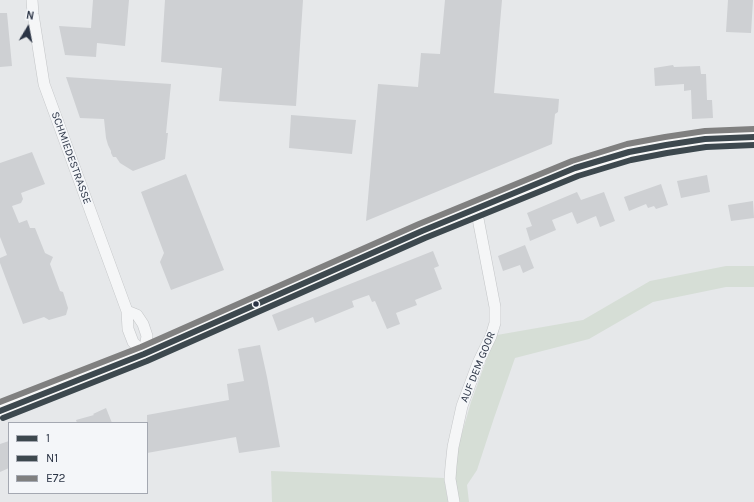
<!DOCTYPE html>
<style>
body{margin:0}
#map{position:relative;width:754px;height:502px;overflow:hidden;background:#e6e8ea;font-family:Karla,sans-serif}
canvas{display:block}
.legend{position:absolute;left:8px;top:422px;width:140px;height:72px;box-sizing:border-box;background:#f4f6f9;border:1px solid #a4a8b1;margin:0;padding:5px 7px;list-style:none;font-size:12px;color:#2b3445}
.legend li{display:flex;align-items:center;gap:8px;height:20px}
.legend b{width:20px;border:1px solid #a4a8b1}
.north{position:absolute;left:8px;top:8px;width:40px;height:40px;-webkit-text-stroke:3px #f4f6f9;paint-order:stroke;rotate:10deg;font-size:11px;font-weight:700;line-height:16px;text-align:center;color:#2b3445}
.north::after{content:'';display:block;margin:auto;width:14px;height:18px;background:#2b3445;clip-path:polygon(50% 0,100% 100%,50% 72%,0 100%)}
</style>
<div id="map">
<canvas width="754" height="502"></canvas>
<ul class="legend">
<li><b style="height:5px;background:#3d484e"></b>1</li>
<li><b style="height:5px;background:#3d484e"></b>N1</li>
<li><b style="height:5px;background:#808080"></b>E72</li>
</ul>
<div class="north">N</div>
</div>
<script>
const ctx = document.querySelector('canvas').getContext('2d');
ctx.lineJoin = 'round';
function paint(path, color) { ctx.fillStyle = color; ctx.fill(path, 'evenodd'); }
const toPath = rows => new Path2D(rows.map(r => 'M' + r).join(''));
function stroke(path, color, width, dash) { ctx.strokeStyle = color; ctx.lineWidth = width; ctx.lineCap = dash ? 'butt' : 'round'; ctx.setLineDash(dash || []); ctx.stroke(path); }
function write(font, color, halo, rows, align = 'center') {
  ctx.font = font + ' Karla,sans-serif'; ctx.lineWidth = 3; ctx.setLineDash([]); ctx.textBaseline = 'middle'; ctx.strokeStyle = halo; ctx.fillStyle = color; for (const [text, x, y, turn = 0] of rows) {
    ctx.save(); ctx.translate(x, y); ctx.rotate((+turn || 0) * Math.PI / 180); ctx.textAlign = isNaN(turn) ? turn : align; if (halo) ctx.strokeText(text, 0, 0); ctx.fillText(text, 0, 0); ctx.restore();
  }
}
paint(toPath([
 [726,266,754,266,754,287,726,287,653,302,589,339,515,358,494,418,477,470,467,485,469,502,458,502,454,478,456,454,471,402,491,347,497,335,583,320,650,281],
 [271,471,444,478,448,502,272,502]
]), '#d6ded6');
paint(toPath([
 [93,0,129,0,125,46,97,43,96,57,65,55,59,26,91,28],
 [165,0,303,0,296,106,219,101,222,68,161,62],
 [445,0,502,0,494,93,559,99,558,112,555,114,552,144,366,221,378,84,418,87,421,53,440,54],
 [728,0,753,0,751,33,726,32],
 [0,13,7,13,12,66,0,67],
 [673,65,674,67,700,66,701,74,706,74,707,100,712,100,713,118,692,119,691,90,684,91,684,84,655,86,654,68],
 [66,77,171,84,166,133,168,133,165,159,133,171,120,163,116,157,113,157,111,153,111,151,108,145,106,138,104,119,80,118],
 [291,115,356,120,352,154,289,148],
 [32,152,45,184,21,193,23,199,21,203,12,206,19,223,27,220,30,228,35,228,45,253,53,257,50,264,60,291,63,292,68,308,66,315,49,320,44,317,23,324,0,263,0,258,7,255,0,237,0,163],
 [186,174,224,270,171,290,160,262,164,253,141,192],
 [707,175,710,192,681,198,677,181],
 [661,184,668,205,656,209,654,206,648,208,646,204,629,211,624,197],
 [577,192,581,200,604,192,615,221,600,227,596,216,577,224,572,212,552,220,556,230,530,241,526,228,532,226,527,213],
 [753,201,754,218,731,221,728,205],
 [525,245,534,268,523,273,520,265,503,271,498,256],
 [433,251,439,266,434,268,442,289,415,300,417,305,396,313,400,324,387,329,375,301,372,302,369,295,352,301,354,307,315,323,313,317,278,331,272,315],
 [260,345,267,377,280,447,239,453,236,437,147,453,147,415,229,400,227,384,244,381,238,349],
 [106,408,112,423,77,423,76,420,94,415,93,414],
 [9,441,9,468,0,472,0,444]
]), '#ced0d3');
const street = toPath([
 [32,0,33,14,44,84,127,311,128,329,133,342,144,354],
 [127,311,137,315,143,324,147,336,144,354],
 [454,502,450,479,451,466,453,447,462,406,478,363,491,336,495,323,495,307,476,208]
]);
const secondary = toPath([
 [0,411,144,354,422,231,525,188,575,168,629,152,666,145,705,139,754,137]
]);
stroke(street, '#c4c6c8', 12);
stroke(secondary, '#c4c6c8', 16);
stroke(street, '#f5f6f7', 11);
stroke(secondary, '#f8f8f8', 15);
stroke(toPath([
 [0,411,144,354,422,231,575,168,629,152,666,145,705,139,754,137]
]), '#3d484e', 6);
stroke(toPath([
 [3,418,147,361,425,238,578,176,631,160,667,153,706,147,754,145]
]), '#3d484e', 6);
stroke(toPath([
 [0,402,141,347,419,224,572,161,627,144,665,137,705,131,754,129]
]), '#808080', 6);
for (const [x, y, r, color] of [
 [256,304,3.5,"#2b3445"]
]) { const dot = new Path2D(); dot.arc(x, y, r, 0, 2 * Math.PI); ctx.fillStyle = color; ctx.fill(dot); stroke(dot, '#f4f6f9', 1.5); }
write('11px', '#2b3445', '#f4f6f9', [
 ["SCHMIEDESTRASSE",71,158,70],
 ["AUF DEM GOOR",478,367,-68]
]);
</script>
